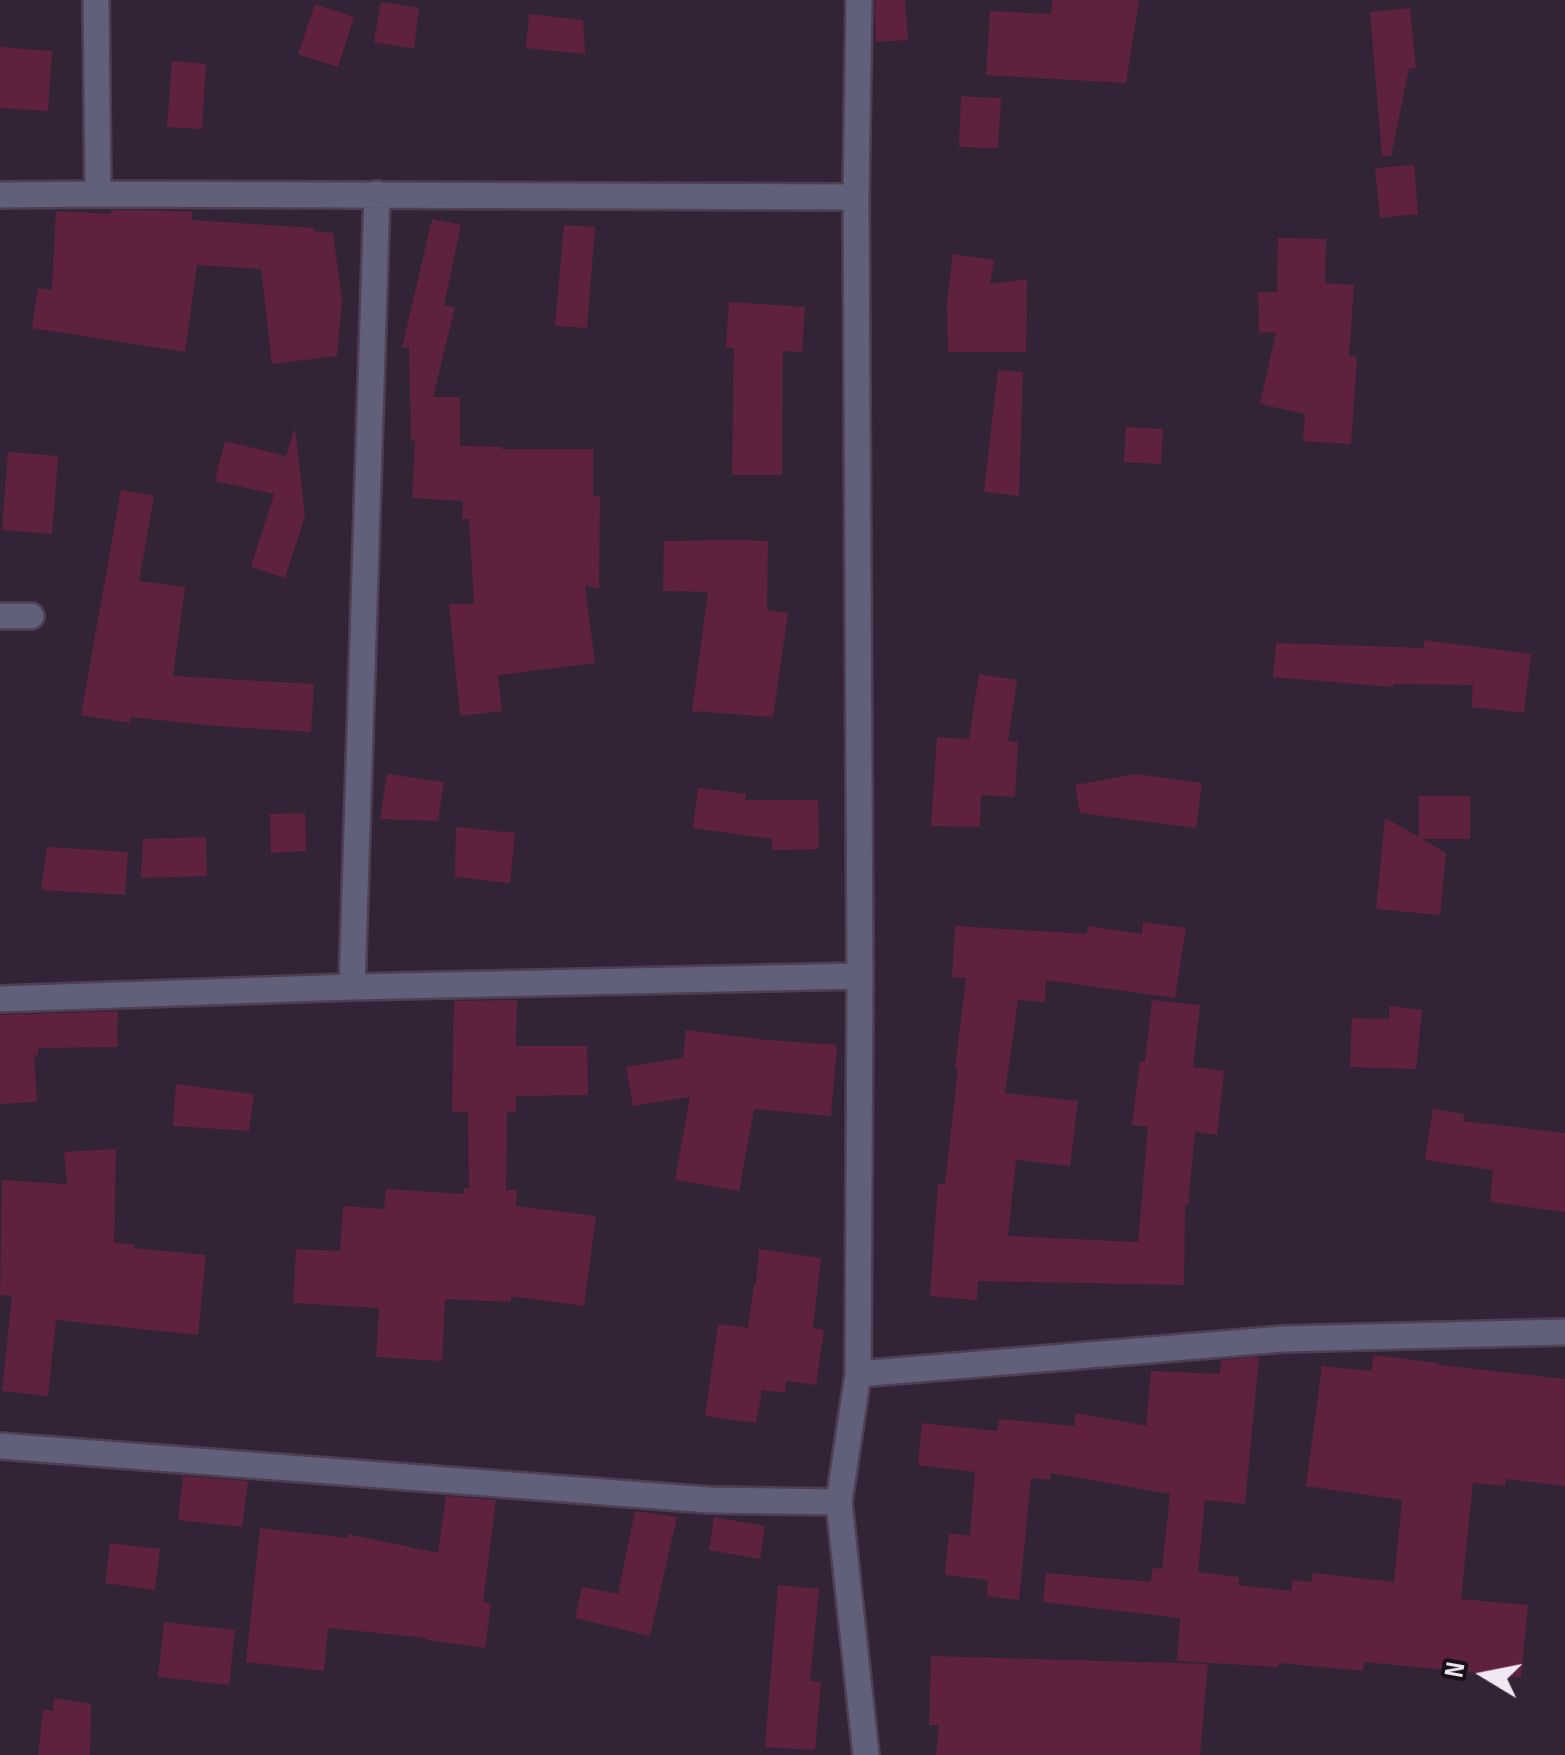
<!DOCTYPE html>
<style>
body{margin:0}
#map{position:relative;width:1565px;height:1755px;overflow:hidden;background:#332337;font-family:"Sofia Sans Condensed",sans-serif}
canvas{display:block}
.north{position:absolute;left:1435px;top:1625px;width:100px;height:100px;-webkit-text-stroke:8px #171018;paint-order:stroke;rotate:280deg;font-size:28px;font-weight:700;line-height:40px;text-align:center;color:#f2e8f5}
.north::after{content:'';display:block;margin:auto;width:35px;height:45px;background:#f2e8f5;clip-path:polygon(50% 0,100% 100%,50% 72%,0 100%)}
</style>
<div id="map">
<canvas width="1565" height="1755"></canvas>
<div class="north">N</div>
</div>
<script>
const ctx = document.querySelector('canvas').getContext('2d');
ctx.lineJoin = 'round';
function paint(path, color) { ctx.fillStyle = color; ctx.fill(path, 'evenodd'); }
const toPath = rows => new Path2D(rows.map(r => 'M' + r).join(''));
function stroke(path, color, width, dash) { ctx.strokeStyle = color; ctx.lineWidth = width; ctx.lineCap = dash ? 'butt' : 'round'; ctx.setLineDash(dash || []); ctx.stroke(path); }
paint(toPath([
 [875,0,905,0,908,40,876,42],
 [1052,0,1139,0,1126,83,986,75,990,11,1051,14],
 [381,2,419,8,414,49,374,42],
 [315,4,354,17,338,67,298,54],
 [1410,8,1416,68,1409,69,1391,156,1382,156,1370,12],
 [529,14,583,20,585,54,526,48],
 [0,47,52,51,48,111,0,108],
 [172,61,206,64,202,129,167,127],
 [961,96,1001,98,998,148,959,147],
 [1414,165,1418,214,1380,218,1375,168],
 [111,210,192,211,192,220,314,228,314,231,333,233,342,301,337,356,272,364,261,269,197,265,185,352,32,328,38,288,52,290,56,211,111,214],
 [432,219,461,225,444,305,455,307,433,397,460,397,460,446,501,447,501,449,593,449,593,496,600,496,599,588,585,586,595,663,498,675,502,711,460,716,449,604,474,604,469,519,462,519,463,501,412,498,415,441,411,441,409,347,402,348],
 [564,225,595,227,587,328,555,326],
 [1278,238,1326,239,1325,283,1354,285,1349,356,1357,357,1351,444,1303,441,1305,414,1260,404,1276,332,1259,333,1258,292,1277,292],
 [953,254,994,260,990,284,1027,279,1026,352,948,352,947,302],
 [729,302,805,307,802,352,783,351,782,475,732,475,734,348,726,347],
 [998,370,1023,372,1019,496,984,492],
 [1126,427,1163,429,1161,464,1124,462],
 [295,428,305,516,285,578,251,567,274,494,215,481,225,441,286,456],
 [8,452,58,456,52,534,2,530],
 [121,490,154,496,139,581,185,587,173,676,314,684,311,732,215,726,131,717,130,723,81,715],
 [732,540,768,541,767,610,788,613,773,717,692,711,708,592,663,591,664,541],
 [1424,640,1531,654,1524,713,1471,707,1473,685,1394,684,1393,687,1273,677,1276,643,1424,648],
 [979,674,1017,680,1008,741,1018,742,1015,797,981,795,980,827,931,826,937,737,969,739],
 [387,774,444,782,438,821,380,819],
 [1137,774,1202,783,1196,828,1080,813,1075,785],
 [698,788,746,794,745,800,818,800,819,849,772,850,772,839,693,828],
 [1419,796,1470,796,1470,839,1422,839,1446,853,1440,915,1376,909,1385,818,1419,837],
 [305,813,306,851,271,853,270,814],
 [456,827,515,833,510,883,455,877],
 [206,837,207,876,141,878,143,839],
 [47,847,128,852,125,895,41,890],
 [1143,922,1186,928,1175,998,1046,980,1045,1002,1018,1000,1005,1093,1078,1101,1070,1166,1016,1160,1008,1236,1138,1242,1148,1127,1132,1125,1140,1061,1145,1062,1152,1000,1200,1005,1193,1067,1224,1071,1217,1135,1195,1132,1188,1205,1185,1205,1184,1285,978,1281,977,1300,930,1296,938,1184,945,1184,958,1068,955,1068,966,978,952,977,955,926,1087,934,1088,926,1142,934],
 [517,1000,516,1046,587,1046,588,1095,516,1096,516,1112,507,1112,506,1190,517,1190,516,1206,596,1216,584,1306,511,1296,511,1302,445,1299,442,1361,376,1357,379,1308,293,1303,296,1249,340,1251,343,1206,384,1209,386,1189,464,1194,464,1188,469,1188,468,1112,452,1112,454,1001],
 [1390,1006,1422,1010,1416,1069,1350,1067,1352,1018,1389,1019],
 [118,1011,117,1047,38,1048,38,1055,34,1055,37,1102,0,1104,0,1015],
 [686,1030,767,1040,837,1045,831,1116,754,1109,739,1191,675,1180,690,1097,633,1106,626,1067,683,1058],
 [176,1084,254,1094,249,1131,173,1126],
 [1433,1109,1465,1114,1463,1121,1565,1133,1565,1212,1490,1202,1493,1170,1425,1160],
 [116,1149,114,1243,134,1244,134,1248,206,1255,198,1335,56,1320,48,1396,2,1391,12,1296,0,1295,2,1180,67,1184,64,1152],
 [759,1249,821,1258,813,1328,824,1330,816,1385,786,1381,785,1393,762,1390,756,1423,705,1416,718,1324,748,1328,754,1284,756,1284],
 [1374,1355,1439,1363,1439,1365,1565,1379,1565,1486,1506,1479,1505,1486,1473,1483,1461,1599,1528,1605,1521,1677,1364,1662,1363,1671,1279,1663,1278,1667,1177,1661,1180,1618,1043,1602,1046,1573,1151,1582,1152,1568,1162,1569,1170,1494,1051,1473,1050,1480,1031,1478,1019,1600,987,1596,988,1580,945,1575,949,1533,970,1536,975,1472,918,1465,922,1423,997,1431,999,1419,1074,1426,1076,1413,1146,1426,1151,1371,1220,1374,1221,1360,1259,1357,1245,1504,1205,1500,1198,1572,1239,1577,1238,1585,1291,1591,1293,1580,1312,1582,1313,1573,1394,1582,1402,1500,1306,1486,1322,1366,1371,1371],
 [183,1476,248,1481,242,1527,178,1520],
 [446,1496,496,1500,483,1602,491,1604,485,1648,427,1640,427,1638,328,1628,324,1671,246,1662,260,1528,348,1538,348,1534,438,1553],
 [635,1511,677,1517,650,1636,575,1618,582,1587,618,1594],
 [714,1517,765,1526,760,1559,709,1550],
 [110,1543,160,1549,155,1590,105,1583],
 [778,1585,819,1589,810,1681,821,1682,815,1750,765,1747],
 [164,1622,235,1630,229,1685,158,1677],
 [931,1656,1208,1664,1200,1755,936,1755,939,1725,929,1725],
 [54,1698,91,1704,90,1755,38,1755,43,1710,53,1711]
]), '#5e223f');
const minor = toPath([
 [98,194,856,197],
 [0,195,98,194,96,0],
 [0,616,31,616],
 [352,987,377,194],
 [0,999,352,987,860,976],
 [858,1374,1283,1339,1565,1332],
 [0,1446,709,1500,839,1502,858,1374,860,976,856,197,859,0],
 [839,1502,866,1755]
]);
stroke(minor, '#4e3f52', 30);
stroke(minor, '#61607b', 25);
</script>
